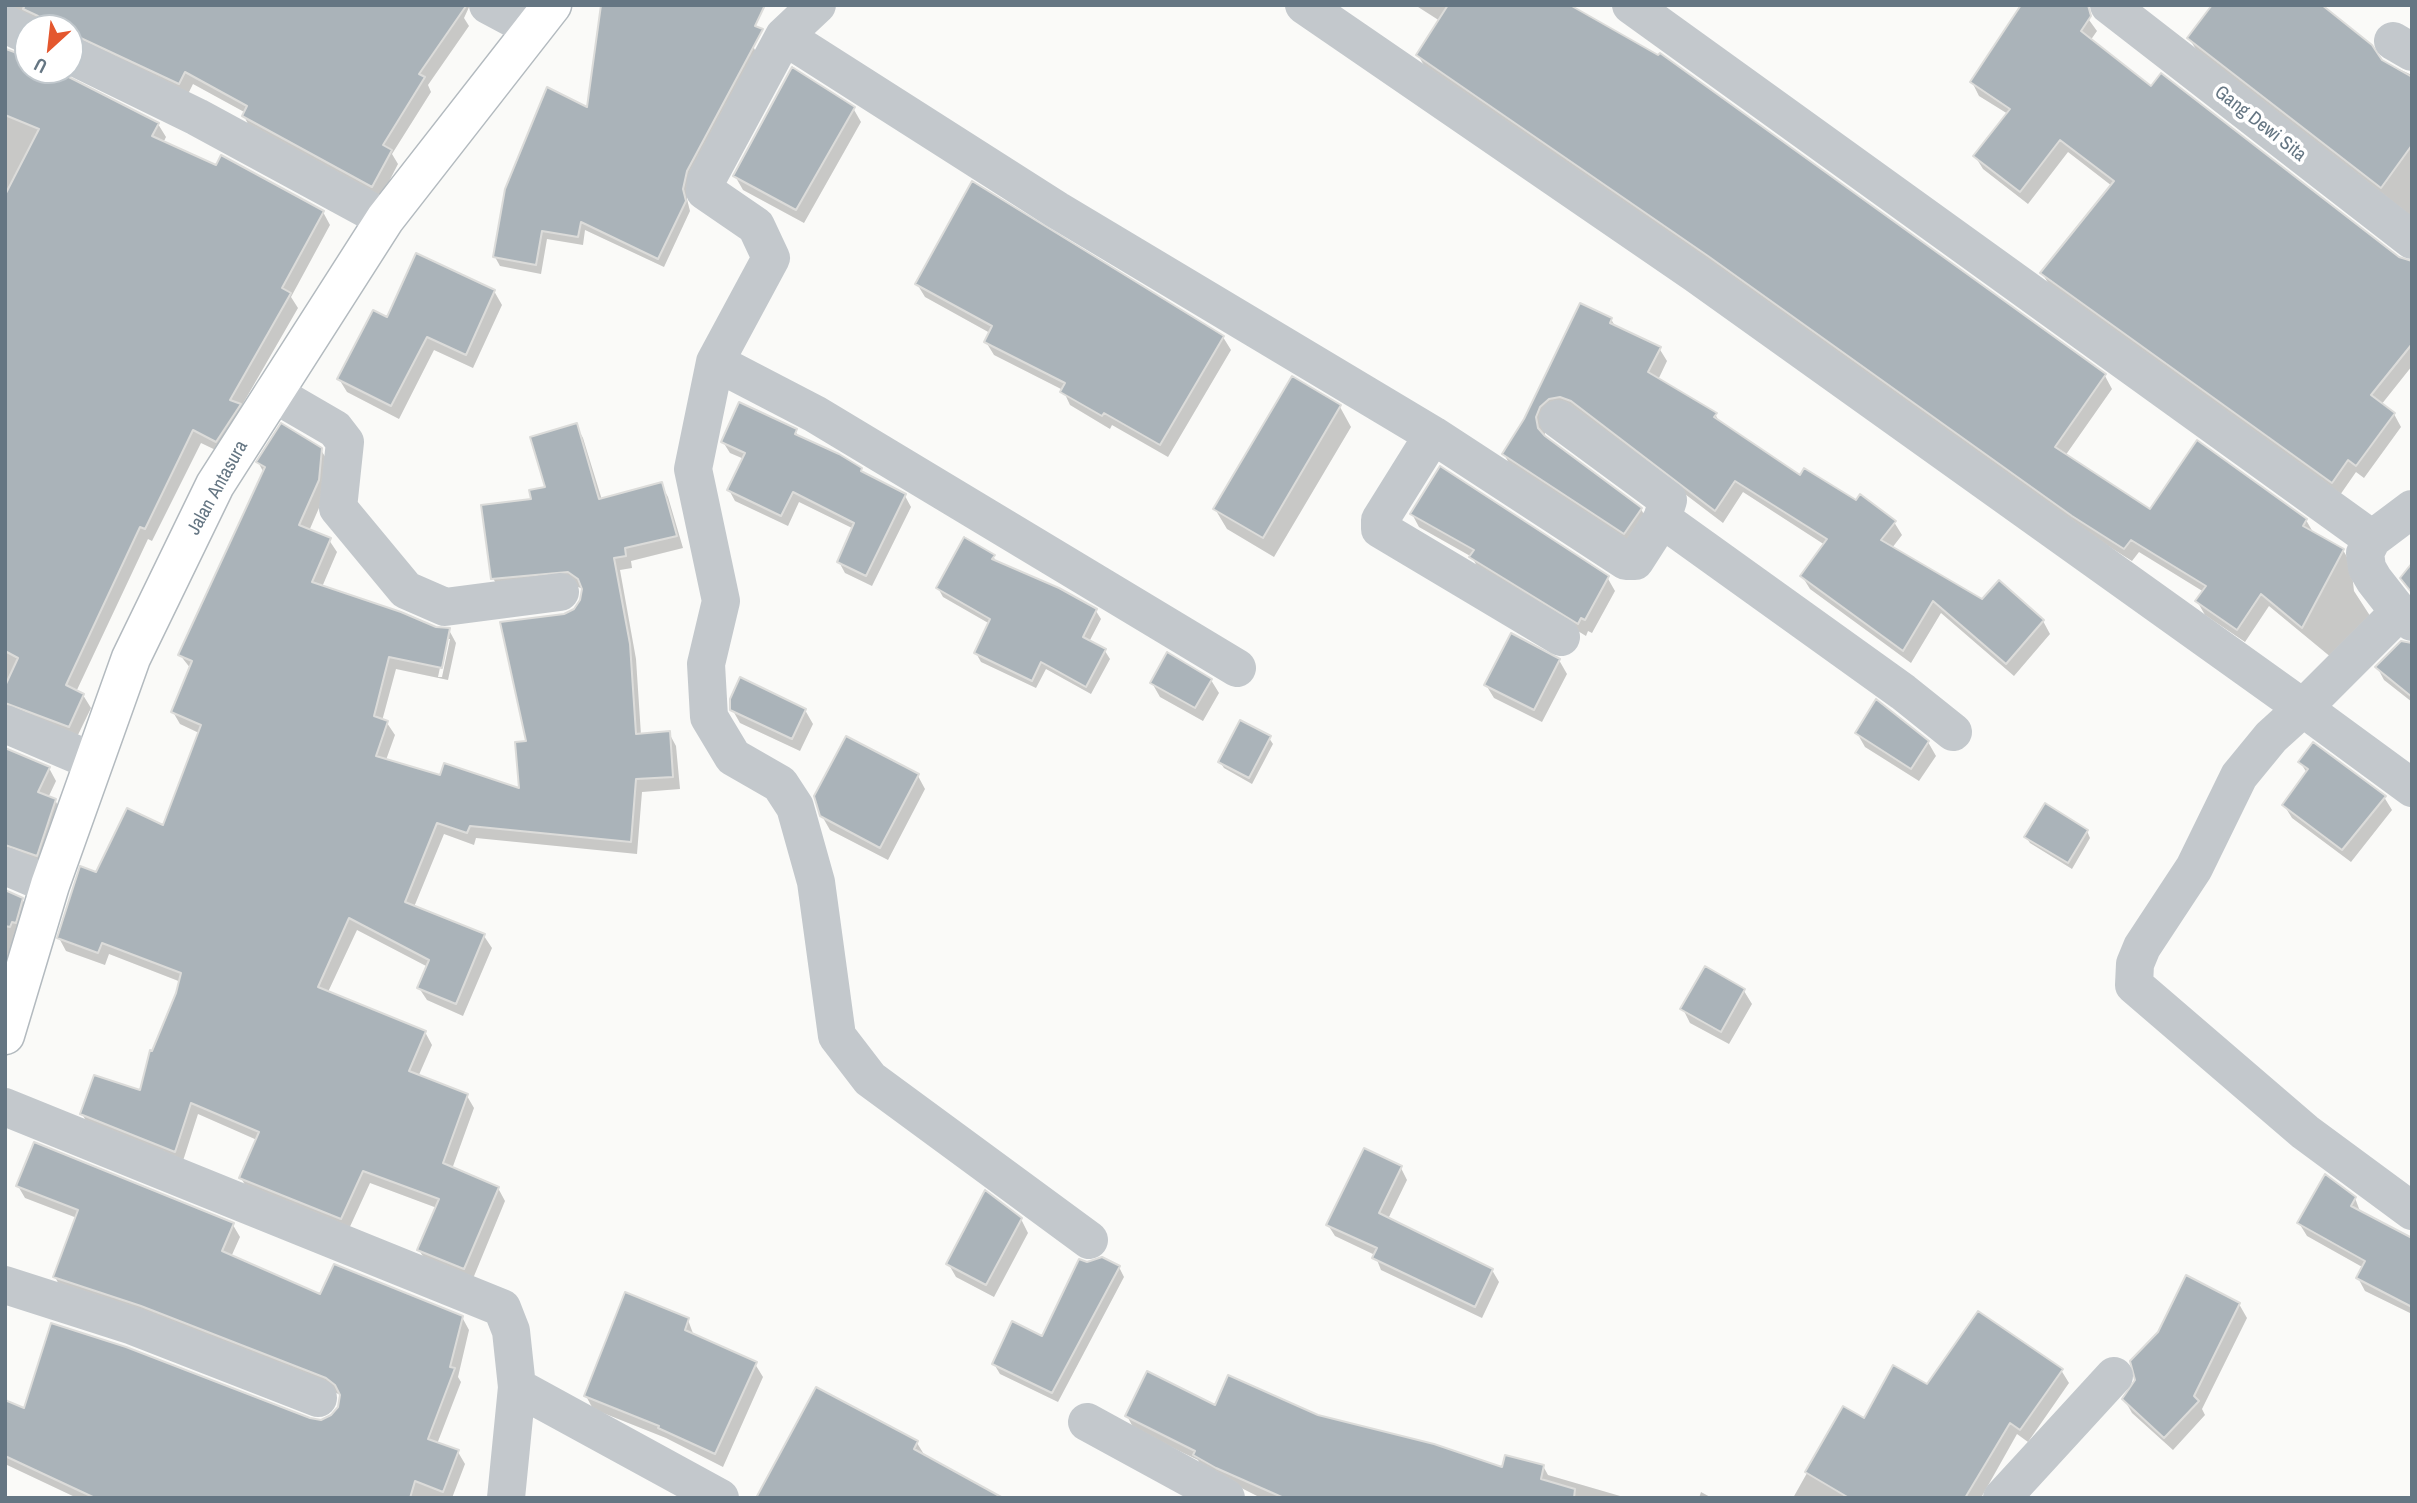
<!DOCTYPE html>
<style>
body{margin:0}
#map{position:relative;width:2417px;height:1503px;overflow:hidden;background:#fafaf8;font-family:"Archivo Narrow",sans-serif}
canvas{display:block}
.frame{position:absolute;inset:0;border:7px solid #657683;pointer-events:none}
.north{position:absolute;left:14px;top:14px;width:70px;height:70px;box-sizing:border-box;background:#fff;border:2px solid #c1c8cd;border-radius:50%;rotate:207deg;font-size:19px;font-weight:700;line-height:28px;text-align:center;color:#657683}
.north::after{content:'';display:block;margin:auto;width:24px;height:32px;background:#e4572e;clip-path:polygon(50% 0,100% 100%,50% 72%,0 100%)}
</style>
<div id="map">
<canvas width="2417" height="1503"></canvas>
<div class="frame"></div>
<div class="north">U</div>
</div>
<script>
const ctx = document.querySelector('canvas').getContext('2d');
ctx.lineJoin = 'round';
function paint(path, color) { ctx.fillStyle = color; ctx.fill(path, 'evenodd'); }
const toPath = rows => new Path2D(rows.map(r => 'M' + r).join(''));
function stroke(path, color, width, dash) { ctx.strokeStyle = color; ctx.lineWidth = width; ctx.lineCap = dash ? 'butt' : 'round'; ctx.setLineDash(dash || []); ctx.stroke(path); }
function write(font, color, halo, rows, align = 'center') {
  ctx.font = font + ' "Archivo Narrow",sans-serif'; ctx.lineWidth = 7; ctx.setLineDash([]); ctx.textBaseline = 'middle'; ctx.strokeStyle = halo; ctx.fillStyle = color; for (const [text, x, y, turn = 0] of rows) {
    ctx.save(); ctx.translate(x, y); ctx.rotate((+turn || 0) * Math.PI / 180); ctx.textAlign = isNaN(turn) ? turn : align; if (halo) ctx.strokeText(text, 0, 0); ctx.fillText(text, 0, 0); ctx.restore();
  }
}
paint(toPath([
 [5,5,470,5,464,18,469,26,428,85,431,92,392,154,398,164,380,199,251,130,244,116,246,113,193,84,187,96,70,48,70,28,46,28,11,15],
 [1415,5,1567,5,2105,376,2112,389,2065,456,2150,511,2306,520,2314,534,2343,550,2351,564,2354,591,2376,625,2338,663,2269,606,2245,642,2205,615,2197,601,2204,592,2139,552,2132,561,2081,529,1426,69,1418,55,1440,21],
 [2023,5,2091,5,2084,13,2097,31,2090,41,2151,88,2398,259,2412,263,2412,366,2381,405,2394,414,2401,427,2364,478,2356,472,2340,495,2050,286,2042,273,2112,186,2068,152,2028,204,1983,169,1975,156,2008,114,1979,96,1972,82],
 [2189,38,2381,61,2412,75,2412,218,2197,51],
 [753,46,758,56,691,180,687,199,690,211,664,267,585,230,583,245,547,239,541,274,500,266,495,257,589,110],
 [5,49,28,58,28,70,55,70,158,124,166,137,163,143,323,212,330,225,291,297,298,308,241,407,247,419,224,454,201,443,152,541,148,539,76,692,83,695,91,708,76,739,5,717],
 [853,108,861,122,804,223,743,190,735,176],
 [917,284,1223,337,1231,350,1168,457,1112,425,1110,429,1070,405,1063,390,994,355,986,342,990,333,925,297],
 [494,291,502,305,473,368,434,350,399,419,347,392,339,379,388,319],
 [1611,319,1616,328,1659,348,1667,361,1658,380,1715,414,1720,423,1801,477,1894,522,1902,535,1892,548,1983,601,2043,621,2050,634,2014,676,1941,613,1911,663,1810,589,1802,576,1825,545,1743,492,1723,523,1580,414,1548,419,1544,438,1641,509,1648,522,1632,545,1511,467,1504,454,1526,420],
 [1340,407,1351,427,1274,557,1227,529,1215,509],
 [576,425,583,438,602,500,661,484,668,497,683,548,631,561,632,568,620,570,636,659,641,735,669,733,676,746,680,789,642,792,637,854,476,838,474,845,444,834,414,907,484,936,492,948,463,1016,427,1000,419,988,428,967,357,930,328,992,425,1032,432,1045,418,1077,467,1096,474,1108,452,1169,498,1188,505,1201,472,1281,427,1263,419,1250,437,1208,370,1183,348,1231,248,1190,241,1178,257,1140,198,1114,182,1164,89,1126,82,1114,141,1092,181,982,109,954,105,965,66,951,59,938,97,874,164,827,199,733,180,724,173,712,191,669,180,655,264,473,258,462,321,450,329,463,325,494,309,531,329,540,337,552,322,587,436,629,449,630,456,643,448,680,396,669,382,721,387,723,395,735,386,760,441,777,521,791,528,743,564,615,574,611,582,602,583,589,566,582,500,591,493,578,533,500,548,489],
 [446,639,450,639,442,677,438,677],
 [795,431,800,438,905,496,911,507,872,586,845,573,839,562,854,529,799,502,788,526,735,501,729,490,744,459,730,453,723,442],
 [1412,514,1607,577,1615,591,1592,633,1588,631,1586,636,1479,570,1472,557,1419,527],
 [993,556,997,563,1096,611,1101,619,1089,642,1105,651,1110,659,1091,694,1046,669,1036,688,981,662,976,653,990,624,943,597,938,588],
 [2412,643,2412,702,2384,680,2377,667],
 [1559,660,1567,674,1542,722,1494,698,1486,685],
 [1211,680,1219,693,1203,721,1160,697,1152,683],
 [732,709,805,710,813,724,800,751,740,723],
 [1857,733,1928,742,1936,756,1919,781,1865,747],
 [1269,738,1273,744,1252,784,1224,768,1220,762],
 [5,748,49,768,56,781,48,798,55,800,62,813,44,868,5,859],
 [2300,762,2384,797,2392,810,2351,862,2292,818,2284,805,2307,773],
 [918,776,925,789,888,860,830,830,822,816],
 [2087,831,2090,838,2072,869,2030,843,2026,837],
 [5,890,22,899,30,912,5,968],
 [1744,991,1752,1004,1729,1044,1690,1023,1683,1009],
 [1401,1168,1407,1180,1388,1219,1492,1270,1499,1282,1482,1318,1381,1270,1375,1255,1335,1236,1328,1225],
 [18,1186,233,1225,240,1237,231,1257,321,1297,462,1317,469,1330,458,1377,461,1382,437,1444,458,1452,465,1464,452,1498,77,1498,5,1464,5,1401,25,1410,321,1421,332,1417,340,1406,341,1395,149,1318,62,1290,55,1277,77,1218,25,1198],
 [2355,1198,2361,1214,2412,1240,2412,1314,2365,1291,2358,1278,2364,1268,2307,1236,2299,1223],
 [1021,1219,1028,1233,994,1297,956,1277,948,1263],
 [1119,1267,1124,1277,1058,1402,1000,1374,994,1364,1042,1338],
 [2239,1304,2247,1318,2202,1409,2205,1415,2173,1450,2132,1413,2124,1399],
 [688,1320,694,1336,755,1364,763,1377,723,1467,666,1438,593,1409,586,1396],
 [2061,1370,2069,1383,2028,1442,2017,1434,1981,1498,1793,1498,1843,1409,1864,1421,1927,1386],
 [1216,1408,1318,1417,1503,1469,1543,1466,1548,1475,1627,1498,1261,1498,1202,1468,1198,1460,1134,1429,1127,1416],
 [917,1443,925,1456,769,1498],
 [1701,1492,1712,1498,1699,1498]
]), '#0003');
const building = toPath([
 [25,5,466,5,466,6,419,74,425,77,383,145,392,150,372,187,242,116,247,106,185,72,179,84,70,33,70,28,48,28,38,16,23,9,25,5],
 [601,5,765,5,755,26,763,29,687,171,683,189,686,201,658,259,581,222,578,237,542,231,536,265,493,257,505,189,547,87,587,107,601,5],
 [1448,5,1570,5,1658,55,1660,53,2106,374,2055,447,2150,509,2197,440,2307,519,2303,526,2344,549,2302,628,2261,594,2237,630,2195,601,2206,586,2131,540,2124,549,2072,516,1708,256,1416,55,1448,5],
 [2021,5,2088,5,2091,16,2081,31,2151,86,2161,73,2399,257,2412,261,2412,344,2371,395,2395,413,2356,466,2348,460,2332,483,2040,273,2114,181,2060,140,2020,192,1973,156,2010,109,1970,82,2021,5],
 [2212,5,2322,5,2372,45,2382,60,2412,77,2412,145,2381,188,2187,38,2212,5],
 [6,49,28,57,28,70,55,70,159,123,152,136,216,165,221,155,324,211,282,288,291,293,230,400,241,404,216,442,193,430,145,529,140,527,66,685,84,694,69,727,5,703,5,686,18,658,5,651,5,195,39,129,5,115,6,49],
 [792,67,855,107,796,210,733,176,792,67],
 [972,181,1224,336,1160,445,1104,413,1102,416,1060,392,1065,383,984,342,992,326,915,284,972,181],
 [416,253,495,290,466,355,427,337,391,406,337,379,373,310,387,317,416,253],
 [1580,303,1612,318,1610,323,1661,347,1648,372,1717,413,1714,417,1800,475,1804,468,1856,500,1860,494,1896,521,1881,540,1982,599,1999,580,2044,620,2006,664,1933,601,1903,651,1800,576,1827,539,1735,481,1715,511,1571,401,1560,397,1549,399,1540,407,1536,417,1538,428,1545,436,1642,508,1624,534,1502,454,1524,419,1580,303],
 [1292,376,1341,405,1263,538,1213,509,1292,376],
 [739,402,797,429,795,434,839,454,862,468,861,471,906,494,866,576,837,562,854,523,793,492,781,516,727,490,745,453,721,442,739,402],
 [281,423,322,448,319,480,299,525,331,538,312,582,401,612,436,627,450,628,442,668,389,657,374,716,388,721,376,756,440,775,444,763,519,788,515,742,526,741,500,622,564,614,574,609,580,600,582,589,578,579,568,572,491,579,481,505,531,499,529,490,545,487,530,437,577,423,599,499,662,482,677,536,625,548,626,556,614,558,630,644,636,734,670,731,673,777,636,779,631,842,470,826,467,833,437,823,405,902,485,934,456,1004,417,988,429,960,349,918,318,987,426,1031,409,1071,468,1094,443,1163,499,1187,464,1269,417,1250,439,1199,363,1171,341,1219,239,1178,259,1132,191,1103,175,1152,80,1114,94,1075,140,1090,150,1050,152,1051,176,993,181,973,102,943,98,953,57,938,80,866,96,872,127,808,163,825,201,725,171,712,192,661,178,655,265,467,256,462,281,423],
 [1440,466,1609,576,1585,620,1581,618,1578,624,1469,557,1474,550,1410,514,1440,466],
 [964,537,995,555,992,559,1059,588,1097,609,1083,637,1106,649,1086,687,1041,662,1032,681,974,653,990,619,936,588,964,537],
 [2412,563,2412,593,2400,578,2412,563],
 [1511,633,1560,659,1534,710,1484,685,1511,633],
 [2401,641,2412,643,2412,697,2375,667,2401,641],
 [1167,652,1212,679,1195,708,1150,683,1167,652],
 [740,677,806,709,792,739,730,710,730,699,740,677],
 [1876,699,1929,741,1911,769,1855,733,1876,699],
 [1240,720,1271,736,1249,778,1218,762,1240,720],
 [846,736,919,774,880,848,820,816,814,796,846,736],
 [2313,742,2386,796,2342,850,2282,805,2308,769,2298,762,2313,742],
 [5,748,50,767,38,792,56,799,37,856,5,845,5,748],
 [2045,803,2088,830,2068,863,2024,837,2045,803],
 [5,890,23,898,16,923,12,922,10,927,5,926,5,890],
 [1705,966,1745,989,1721,1032,1680,1009,1705,966],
 [34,1142,234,1223,222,1251,320,1294,334,1264,463,1316,450,1367,455,1368,428,1439,459,1450,443,1492,415,1481,410,1498,95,1498,5,1456,5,1400,24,1408,51,1323,126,1347,310,1418,321,1420,331,1415,338,1407,340,1395,335,1385,326,1378,141,1306,53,1277,78,1210,16,1186,34,1142],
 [1364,1148,1402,1166,1379,1213,1493,1269,1475,1307,1372,1258,1377,1248,1326,1225,1364,1148],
 [2325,1174,2356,1197,2351,1206,2412,1238,2412,1307,2356,1278,2365,1261,2297,1223,2325,1174],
 [985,1190,1022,1218,986,1285,946,1264,985,1190],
 [1102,1257,1120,1266,1052,1393,992,1364,1012,1321,1042,1336,1079,1259,1087,1262,1102,1257],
 [2186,1275,2240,1303,2194,1396,2199,1401,2164,1438,2122,1399,2135,1380,2130,1361,2158,1332,2186,1275],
 [625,1292,689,1318,685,1330,757,1362,715,1454,658,1428,659,1426,584,1396,625,1292],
 [1978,1311,2063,1369,2020,1430,2010,1423,1965,1498,1849,1498,1805,1472,1843,1406,1864,1418,1893,1365,1927,1384,1978,1311],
 [1147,1371,1215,1405,1228,1375,1318,1415,1434,1444,1502,1467,1505,1455,1544,1465,1541,1479,1575,1489,1574,1498,1284,1498,1216,1468,1193,1455,1195,1451,1125,1416,1147,1371],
 [816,1387,918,1441,914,1449,1003,1498,756,1498,816,1387]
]);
paint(building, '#aab3b9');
stroke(building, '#dcdcda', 2);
const secondary = toPath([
 [5,1035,50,885,131,658,215,485,385,219,552,5]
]);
stroke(secondary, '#b3babf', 41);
stroke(toPath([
 [488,5,533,29],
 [817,5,784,36,706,181,705,191,756,226,771,258,715,362,693,469,721,601,706,664,709,717,733,757,780,784,795,807,816,882,837,1036,870,1079,1089,1240],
 [1304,5,1696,274,2303,708,2271,737,2239,776,2194,868,2142,947,2135,964,2134,985,2305,1132,2412,1211],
 [1631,5,2372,539],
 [2109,5,2412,240],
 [5,24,28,35],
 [784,36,1057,210,1433,435,1626,561,1635,561,1662,519,1668,500,1558,419],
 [2393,41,2412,52],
 [70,55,197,117,385,219],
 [715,362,815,414,1237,668],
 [273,393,335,429,345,442,338,508,406,590,445,607,560,592],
 [1433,435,1380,520,1380,529,1561,637],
 [2412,509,2372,539,2365,553,2367,568,2374,580,2399,612,2412,622],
 [1662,519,1903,692,1953,732],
 [2399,612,2303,708,2412,788],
 [5,724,92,761],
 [5,866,50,885],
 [5,1107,502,1308,511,1331,517,1387,506,1498],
 [5,1285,133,1326,318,1398],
 [517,1387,720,1498],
 [1087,1422,1226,1498],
 [2002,1498,2114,1376]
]), '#c3c8cc', 38);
stroke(secondary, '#fff', 38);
write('19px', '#657683', '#fff', [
 ["Gang Dewi Sita",2260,124,38],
 ["Jalan Antasura",218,488,-61]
]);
</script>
